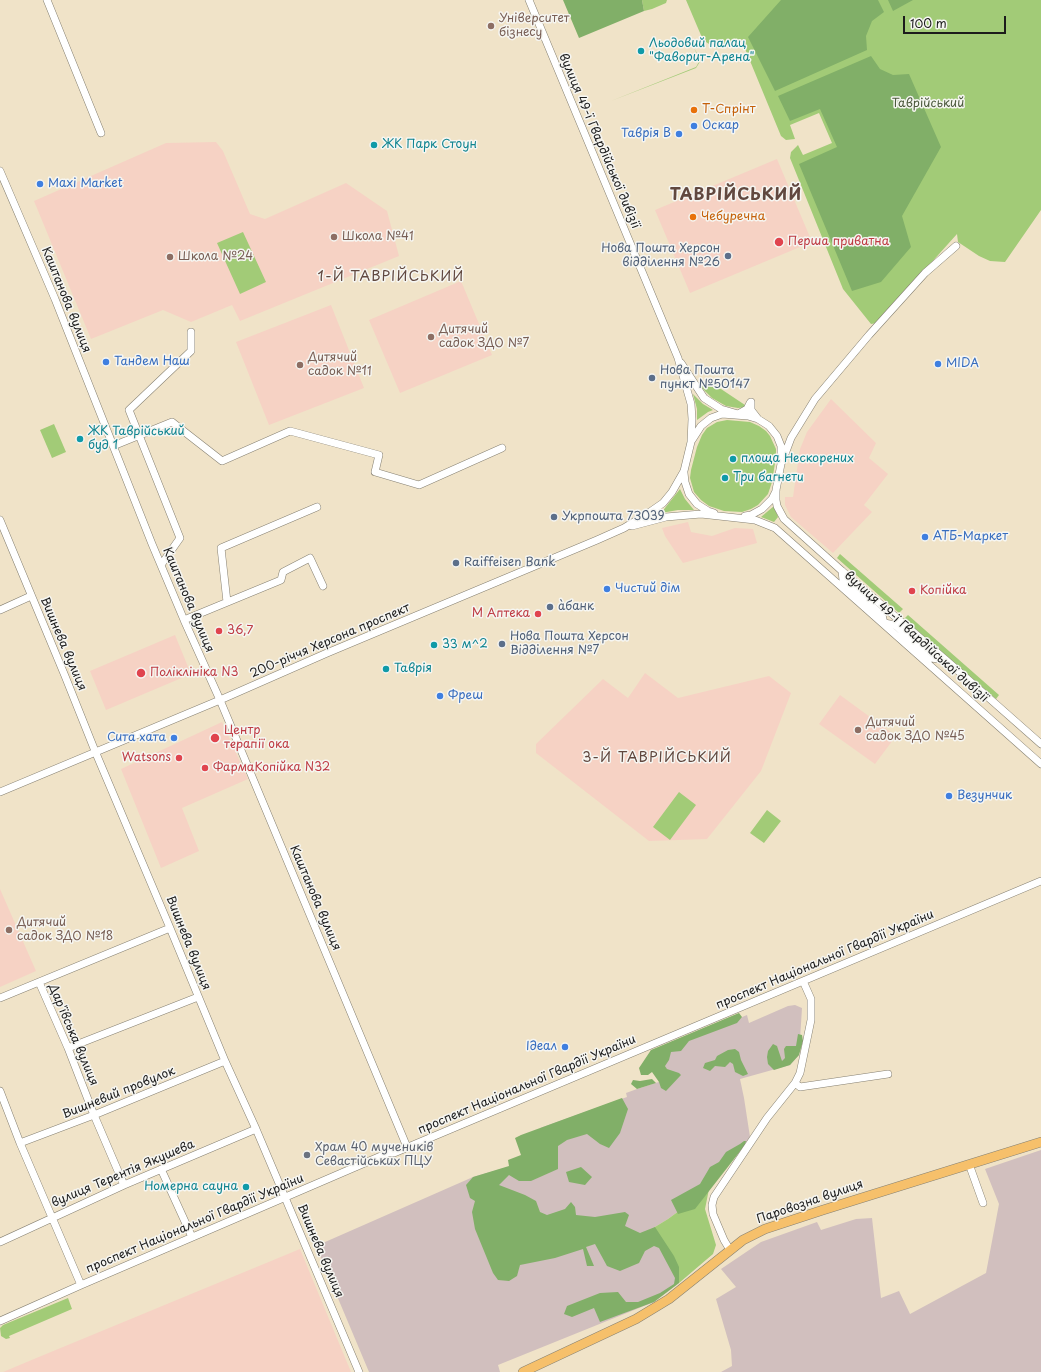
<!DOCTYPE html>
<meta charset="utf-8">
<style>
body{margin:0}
#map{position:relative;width:1041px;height:1372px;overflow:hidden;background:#f0e3c8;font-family:"Playpen Sans",sans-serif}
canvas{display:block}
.scale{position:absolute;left:903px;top:16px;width:103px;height:18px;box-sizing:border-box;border:2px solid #1c1c1c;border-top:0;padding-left:5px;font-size:12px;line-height:14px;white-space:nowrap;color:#1c1c1c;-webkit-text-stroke:3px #f6f6f2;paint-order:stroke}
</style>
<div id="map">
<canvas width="1041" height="1372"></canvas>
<div class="scale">100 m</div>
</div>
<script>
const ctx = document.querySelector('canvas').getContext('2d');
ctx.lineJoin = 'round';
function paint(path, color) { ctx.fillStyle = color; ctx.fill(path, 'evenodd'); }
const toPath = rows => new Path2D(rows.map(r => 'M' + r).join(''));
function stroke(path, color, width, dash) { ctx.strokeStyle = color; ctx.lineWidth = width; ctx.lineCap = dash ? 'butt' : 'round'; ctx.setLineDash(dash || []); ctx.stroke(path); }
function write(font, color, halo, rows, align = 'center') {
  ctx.font = font + ' "Playpen Sans",sans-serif'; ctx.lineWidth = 3; ctx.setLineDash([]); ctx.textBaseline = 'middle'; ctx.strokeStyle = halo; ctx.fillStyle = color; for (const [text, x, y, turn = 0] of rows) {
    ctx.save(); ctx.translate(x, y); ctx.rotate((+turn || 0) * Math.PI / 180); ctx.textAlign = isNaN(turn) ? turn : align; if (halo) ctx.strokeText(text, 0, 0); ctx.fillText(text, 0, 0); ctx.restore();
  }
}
paint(toPath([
 [216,142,223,151,250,214,265,219,346,183,387,211,399,256,240,321,232,305,191,322,163,310,91,339,34,201,166,143],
 [777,159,812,242,690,293,655,210],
 [461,281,492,355,400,393,369,320],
 [331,305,364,388,269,425,236,342],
 [831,399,876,443,869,458,888,474,864,505,872,512,833,553,791,517,785,505,785,497,793,497,800,449,807,432],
 [688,522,691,532,712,536,735,528,753,529,757,543,683,563,665,536,662,528],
 [175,635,191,674,106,710,90,671],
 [645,673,678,698,769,676,791,693,761,771,707,839,649,841,536,753,536,744,603,679,628,698],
 [840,695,896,736,875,764,819,724],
 [222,722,248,779,182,808,199,851,161,868,121,769],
 [0,889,36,971,0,987],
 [300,1249,351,1372,3,1372,34,1359]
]), '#f6d2c4');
paint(toPath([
 [795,1005,802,1008,799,1055,790,1065,740,1079,744,1098,750,1137,709,1189,668,1219,650,1230,677,1270,679,1283,654,1302,498,1365,500,1372,369,1372,316,1246,473,1177,549,1155,540,1128,627,1097,626,1093,637,1089,671,1078,658,1052,747,1015,749,1023,788,1006],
 [1041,1150,1041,1372,721,1372,732,1366,731,1350,716,1299,736,1287,721,1269,761,1242,817,1222,821,1230,856,1219,872,1218,881,1298,899,1291,910,1314,986,1273,999,1204,985,1169]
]), '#d1bfbe');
paint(toPath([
 [642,0,667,0,666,3,652,9,644,11],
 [686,0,1041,0,1041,210,1005,262,990,261,979,256,958,242,957,234,877,323,871,324,843,289,790,158,791,152,798,145,803,155,832,143,819,113,790,125,795,139,786,140,781,136,741,39,722,48,715,48,703,40],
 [694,48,701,60,696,68,611,101,696,67,700,60],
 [243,232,266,282,240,294,217,243],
 [700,384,721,389,745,405,745,407,738,408,726,406,712,398,703,389],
 [693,394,703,404,713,410,708,412,697,420,697,409],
 [727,420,750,422,759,426,766,431,770,436,776,449,776,457,772,482,768,494,758,505,751,509,742,512,724,511,709,506,701,500,694,492,690,478,691,470,697,447,702,435,707,428,717,422],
 [54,424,66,452,52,458,40,430],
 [680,489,685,499,694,510,678,510,661,513],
 [774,506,778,517,774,522,761,517],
 [840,554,903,609,899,613,837,558],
 [908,615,999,695,996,699,904,619],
 [679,792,696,805,670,840,653,827],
 [767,810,781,821,764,843,750,833],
 [709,1189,705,1209,716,1245,713,1254,679,1283,677,1270,650,1230,668,1219],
 [68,1298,72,1309,9,1336,10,1338,6,1339,1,1336,0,1328,3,1325]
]), '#a2cb77');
paint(toPath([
 [563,0,642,0,644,11,579,38],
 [781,0,878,0,884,12,872,21,866,36,867,50,775,91,748,37],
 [888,0,913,0,893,11],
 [871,56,880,69,893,75,909,74,941,147,902,216,911,247,881,282,852,291,799,164,837,147,820,109,790,121,778,96],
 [739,1013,742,1017,737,1023,689,1041,681,1051,671,1052,669,1060,665,1066,667,1069,679,1073,681,1075,666,1091,661,1088,659,1082,652,1072,648,1075,641,1075,639,1068,651,1050],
 [798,1034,802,1035,803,1041,799,1055,790,1065,774,1070,768,1064,767,1057,768,1051,773,1044,777,1046,782,1061,785,1058,784,1049,786,1046,796,1046],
 [735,1049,739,1052,741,1060,748,1074,743,1076,735,1072,733,1064,730,1062,725,1067,715,1066,710,1071,703,1068,705,1063,715,1060,717,1056,728,1050],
 [652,1079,656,1083,637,1089,631,1084,633,1080,640,1081],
 [622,1098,628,1109,620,1133,609,1148,600,1144,587,1134,567,1140,558,1146,558,1169,531,1181,519,1181,509,1175,499,1185,525,1195,536,1201,540,1212,547,1215,565,1209,571,1202,575,1207,576,1215,595,1217,625,1212,629,1215,625,1226,640,1233,655,1227,674,1256,679,1267,679,1283,654,1302,600,1322,594,1308,572,1317,564,1314,567,1306,600,1293,618,1292,626,1302,638,1302,660,1293,674,1284,675,1278,659,1248,654,1246,645,1251,639,1263,620,1271,607,1266,595,1244,586,1247,594,1266,587,1266,583,1249,555,1258,520,1265,517,1276,509,1281,498,1280,493,1273,475,1229,472,1212,475,1201,470,1198,466,1185,473,1177,509,1166,508,1160,521,1155,515,1138,521,1135],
 [744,1141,746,1141,745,1145,695,1209,678,1214,671,1200,700,1184,710,1167,719,1162,726,1152,740,1144],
 [581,1167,592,1177,585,1185,569,1182,566,1172]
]), '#81af68');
const minor = toPath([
 [47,0,101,133],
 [0,171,55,299,152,544,184,620,220,700,407,1147],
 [681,363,704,398,721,409,738,414,747,409,750,403],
 [751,402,751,410,758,419,769,426,777,436,781,446,781,464,776,490,776,500,777,506,784,519,842,571,947,661,1041,744],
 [692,440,701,426,711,418,722,414,748,416,758,419],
 [113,446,172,422,222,461,290,431,379,455,375,472,419,485,502,448],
 [782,462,791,438,815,399,869,335,925,273,956,246],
 [684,473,685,482,689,494,697,504,708,511,714,513],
 [745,516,751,515,762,509,772,499,776,491],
 [0,520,65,676,95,751,170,928,225,1061,256,1129,359,1372],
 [632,526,666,517,701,514,755,520,775,528,1041,764],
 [161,565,180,538,129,410,191,351,191,332],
 [842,571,843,580,882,615,884,623],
 [227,602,221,548,317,507],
 [0,610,31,596],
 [184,620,281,580,283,572,310,558,323,586],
 [884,623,895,625,931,658,945,660],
 [0,792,220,700,327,653,597,540,624,528,650,512,663,503,672,492,684,471,691,442,692,419,691,404,678,358,529,0],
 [39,982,68,1048,94,1115,124,1185],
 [0,998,170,928],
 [68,1048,198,997],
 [795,1083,800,1087,888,1074],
 [0,1091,20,1143,81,1285],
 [20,1143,94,1115,225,1061],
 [969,1164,983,1203],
 [161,1169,192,1237],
 [0,1242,124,1185,256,1129],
 [730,1250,724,1240,713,1214,712,1205,714,1197,767,1118,795,1083,800,1073,811,1020,811,999,803,981],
 [0,1321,81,1285,388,1153,394,1153,1041,881]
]);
const major = toPath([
 [523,1372,636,1319,669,1299,743,1240,765,1229,823,1210,1041,1142]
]);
stroke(minor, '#868072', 8);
stroke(major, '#868072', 10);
stroke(minor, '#fff', 7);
stroke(major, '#f6c06b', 9);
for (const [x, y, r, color] of [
 [491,26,4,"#8d6e63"],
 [641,51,4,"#0f9aa8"],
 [694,110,4,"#e8710a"],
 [694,126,4,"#3f7fe0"],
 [679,134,4,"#3f7fe0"],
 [374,145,4,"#0f9aa8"],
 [40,184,4,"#3f7fe0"],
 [693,217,4,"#e8710a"],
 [334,237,4,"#8d6e63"],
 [779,242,5,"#e0444e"],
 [728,256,4,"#5c6f8a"],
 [170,257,4,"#8d6e63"],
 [431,337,4,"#8d6e63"],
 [106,362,4,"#3f7fe0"],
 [938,364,4,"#3f7fe0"],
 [300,365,4,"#8d6e63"],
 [652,378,4,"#5c6f8a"],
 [80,439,4,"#0f9aa8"],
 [733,459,4,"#0f9aa8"],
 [725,478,4,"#0f9aa8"],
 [554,517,4,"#5c6f8a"],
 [925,537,4,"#3f7fe0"],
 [456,563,4,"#5c6f8a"],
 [607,589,4,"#3f7fe0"],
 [912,591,4,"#e0444e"],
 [550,607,4,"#5c6f8a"],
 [538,614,4,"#e0444e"],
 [219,631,4,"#e0444e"],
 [502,644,4,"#5c6f8a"],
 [434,645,4,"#0f9aa8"],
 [386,669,4,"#0f9aa8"],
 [141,673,5,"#e0444e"],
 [440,696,4,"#3f7fe0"],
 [858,730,4,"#8d6e63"],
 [174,738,4,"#3f7fe0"],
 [215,738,5,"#e0444e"],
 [179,758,4,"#e0444e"],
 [205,768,4,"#e0444e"],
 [949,796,4,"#3f7fe0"],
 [9,930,4,"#8d6e63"],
 [565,1047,4,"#3f7fe0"],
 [307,1155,4,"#6b7280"],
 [246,1187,4,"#0f9aa8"]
]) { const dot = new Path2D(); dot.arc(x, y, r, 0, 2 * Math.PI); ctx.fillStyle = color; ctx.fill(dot); stroke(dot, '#f6f6f2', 1.5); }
write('12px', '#785e54', '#f6f6f2', [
 ["Університет",499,19],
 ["бізнесу",499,33],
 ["Школа №41",342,237],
 ["Школа №24",178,257],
 ["Дитячий",439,330],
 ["садок ЗДО №7",439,344],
 ["Дитячий",308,358],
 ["садок №11",308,372],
 ["Дитячий",866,723],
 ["садок ЗДО №45",866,737],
 ["Дитячий",17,923],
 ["садок ЗДО №18",17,937]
], 'left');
write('12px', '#0d838f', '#f6f6f2', [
 ["Льодовий палац",649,44],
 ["\"Фаворит-Арена\"",649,58],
 ["ЖК Парк Стоун",382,145],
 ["ЖК Таврійський",88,432],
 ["буд 1",88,446],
 ["площа Нескорених",741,459],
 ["Три багнети",733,478],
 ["33 м^2",442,645],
 ["Таврія",394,669],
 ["Номерна сауна",238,1187,"right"]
], 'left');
write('12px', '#4b593c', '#f6f6f2', [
 ["Таврійський",928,104]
]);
write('12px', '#c56008', '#f6f6f2', [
 ["Т-Спрінт",702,110],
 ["Чебуречна",701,217]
], 'left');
write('12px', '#366cbe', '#f6f6f2', [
 ["Оскар",702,126],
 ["Таврія В",671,134,"right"],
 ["Maxi Market",48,184],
 ["Тандем Наш",114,362],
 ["MIDA",946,364],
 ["АТБ-Маркет",933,537],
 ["Чистий дім",615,589],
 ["Фреш",448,696],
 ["Сита хата",166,738,"right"],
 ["Везунчик",957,796],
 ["Ідеал",557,1047,"right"]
], 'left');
write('12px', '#1c1c1c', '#f6f6f2', [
 ["вулиця 49-ї Гвардійської дивізії",599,141,67],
 ["Каштанова вулиця",66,300,68],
 ["Каштанова вулиця",188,600,67],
 ["вулиця 49-ї Гвардійської дивізії",916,637,42],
 ["200-річчя Херсона проспект",330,641,-23],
 ["Вишнева вулиця",63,644,67],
 ["Каштанова вулиця",315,898,67],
 ["Вишнева вулиця",188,943,68],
 ["проспект Національної Гвардії України",825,960,-23],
 ["Дар'ївська вулиця",73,1035,67],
 ["проспект Національної Гвардії України",527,1085,-23],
 ["Вишневий провулок",119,1093,-22],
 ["вулиця Терентія Якушева",123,1174,-23],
 ["Паровозна вулиця",810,1202,-19],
 ["проспект Національної Гвардії України",195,1224,-23],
 ["Вишнева вулиця",320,1251,67]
]);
write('12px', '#be3a42', '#f6f6f2', [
 ["Перша приватна",788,242],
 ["Копійка",920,591],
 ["М Аптека",530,614,"right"],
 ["36,7",227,631],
 ["Поліклініка N3",150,673],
 ["Центр",224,731],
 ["терапії ока",224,745],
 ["Watsons",171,758,"right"],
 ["ФармаКопійка N32",213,768]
], 'left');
write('12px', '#4e5e75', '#f6f6f2', [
 ["Нова Пошта Херсон",720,249,"right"],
 ["відділення №26",720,263,"right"],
 ["Нова Пошта",660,371],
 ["пункт №50147",660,385],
 ["Укрпошта 73039",562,517],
 ["Raiffeisen Bank",464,563],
 ["а̀банк",558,607],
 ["Нова Пошта Херсон",510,637],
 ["Відділення №7",510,651]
], 'left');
write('12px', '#5b616d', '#f6f6f2', [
 ["Храм 40 мучеників",315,1148],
 ["Севастійських ПЦУ",315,1162]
], 'left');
ctx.letterSpacing = '1px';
write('14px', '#61483f', '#f6f6f2', [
 ["1-Й ТАВРІЙСЬКИЙ",391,277],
 ["3-Й ТАВРІЙСЬКИЙ",657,758]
]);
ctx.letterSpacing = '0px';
ctx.letterSpacing = '1px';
write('bold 16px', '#61483f', '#f6f6f2', [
 ["ТАВРІЙСЬКИЙ",736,196]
]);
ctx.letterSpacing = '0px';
</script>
